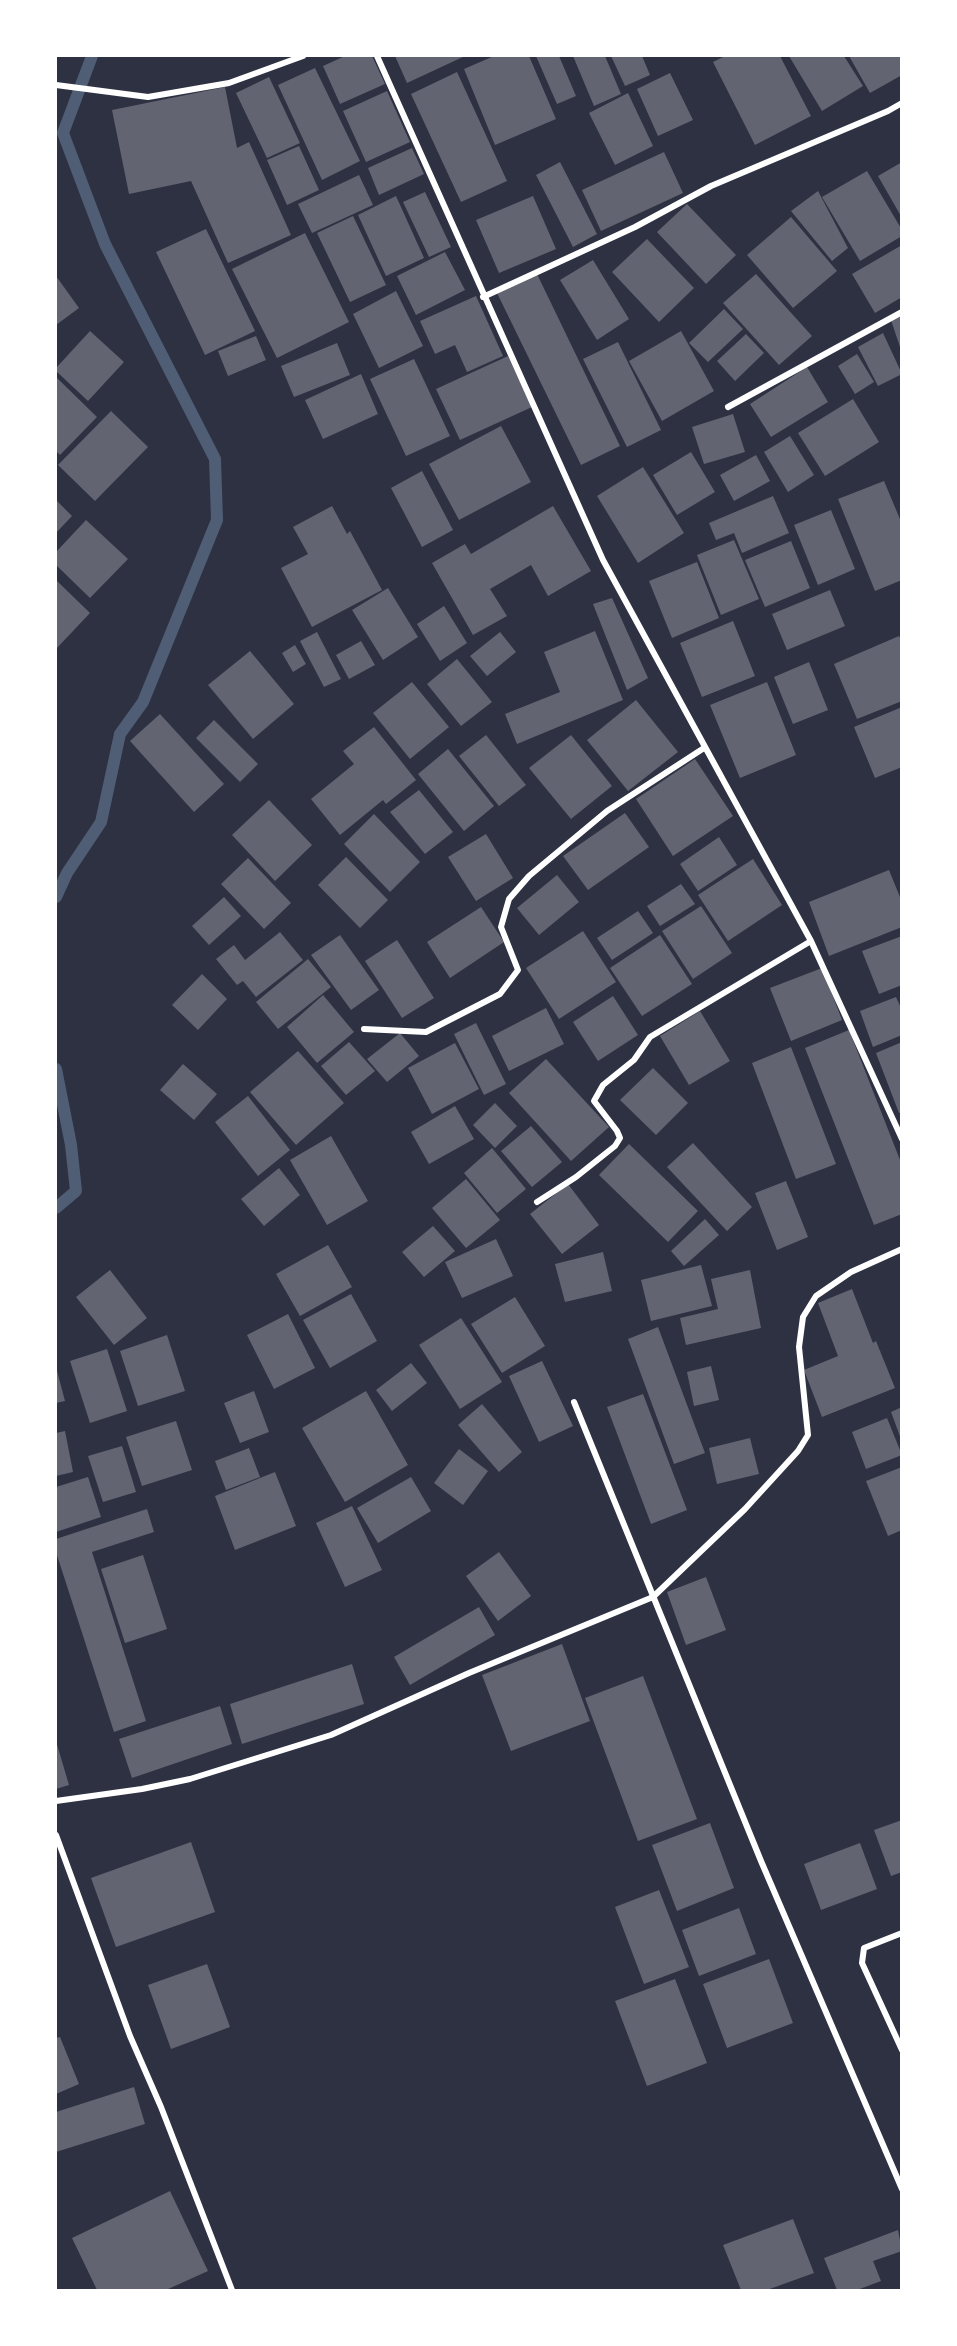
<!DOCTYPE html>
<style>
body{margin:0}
#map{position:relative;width:957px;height:2346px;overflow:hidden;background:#2d3142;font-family:"Varela Round",sans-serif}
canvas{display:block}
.frame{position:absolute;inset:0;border:57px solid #fff;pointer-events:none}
</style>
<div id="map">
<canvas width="957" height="2346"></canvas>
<div class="frame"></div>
</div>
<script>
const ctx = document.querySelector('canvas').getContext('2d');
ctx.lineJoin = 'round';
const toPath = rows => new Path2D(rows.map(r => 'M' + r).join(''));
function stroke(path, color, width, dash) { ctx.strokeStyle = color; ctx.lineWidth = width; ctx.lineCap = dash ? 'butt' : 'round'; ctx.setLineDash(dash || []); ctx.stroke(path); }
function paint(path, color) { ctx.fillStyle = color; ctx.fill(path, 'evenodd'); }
stroke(toPath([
 [56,897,67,873,101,822,120,734,143,702,217,520,215,459,105,244,63,133,92,56],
 [56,1069,71,1145,76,1191,56,1208]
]), '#4f5d75', 12);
paint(toPath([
 [345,56,372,56,385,84,340,104,323,66],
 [395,56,465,56,407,83],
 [494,56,529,56,556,119,495,145,464,69],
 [536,56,559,56,576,96,557,104],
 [573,56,605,56,621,94,594,106],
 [611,56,642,56,650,75,625,86],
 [725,56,780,56,811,116,755,145,713,62],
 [789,56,844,56,863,86,822,111],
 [849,56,902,56,902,75,870,93],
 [315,68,360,161,322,180,278,85],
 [457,72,507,181,461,202,411,94],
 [670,73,693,120,658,136,637,89],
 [269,77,300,143,267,158,236,93],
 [225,87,237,148,249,142,291,235,228,263,191,181,129,194,112,110],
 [387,91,410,142,366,162,343,111],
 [628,93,653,146,615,165,589,113],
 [299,146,319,190,287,205,267,160],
 [412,148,424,174,379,195,368,168],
 [664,152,683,193,601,231,582,190],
 [560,162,597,234,573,247,536,175],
 [902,162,902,218,878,176],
 [867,171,902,230,902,236,860,261,822,197],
 [359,175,373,205,312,233,298,204],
 [818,191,848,248,832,261,791,211],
 [425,192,451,247,429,257,403,202],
 [396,196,424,258,386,276,358,215],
 [533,196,556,249,499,273,476,220],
 [687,204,736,255,706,284,657,232],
 [353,216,386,285,350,302,317,233],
 [791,217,837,271,793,308,747,255],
 [206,229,255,331,205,355,156,252],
 [305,233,349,322,277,358,232,269],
 [647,239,694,288,659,322,612,272],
 [902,245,902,297,875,313,852,274],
 [445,252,465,290,416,315,397,276],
 [593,260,629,319,597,340,560,280],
 [537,274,620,446,581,465,497,293],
 [756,274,812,336,779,365,723,303],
 [56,276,79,308,56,325],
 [396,291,423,346,379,368,353,314],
 [476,296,503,356,467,372,455,345,435,354,420,321],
 [724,309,743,329,708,362,689,343],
 [902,316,902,350,901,350,891,320],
 [90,331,124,362,88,401,56,371,56,368],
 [681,331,714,391,662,421,629,361],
 [883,333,902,374,878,386,858,347],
 [746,334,764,353,735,381,717,361],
 [256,336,266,360,228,376,218,351],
 [618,342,661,430,627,447,583,359],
 [337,343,350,375,294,397,281,366],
 [857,354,874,382,855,394,838,366],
 [508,356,532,407,460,440,436,389],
 [414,359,450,436,406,456,370,379],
 [807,367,828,402,771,437,750,404],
 [361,374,378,414,323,439,305,400],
 [56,377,97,417,60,455,56,451],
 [853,399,879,442,825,476,798,433],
 [111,411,148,447,95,501,58,465],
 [733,414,745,452,704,464,692,427],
 [501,426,531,482,459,520,429,464],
 [790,436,814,475,788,492,764,452],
 [691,452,715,492,677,515,653,475],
 [756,455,770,481,734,501,720,475],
 [643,467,684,533,638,563,597,496],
 [422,471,453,530,422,547,391,488],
 [884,481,902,524,902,580,875,591,838,499],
 [773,496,789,533,742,553,734,533,716,540,709,523],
 [56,500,72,516,56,533],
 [332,506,347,534,350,531,382,590,312,627,281,568,308,554,293,527],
 [553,506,591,571,548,596,531,565,490,589,507,616,473,635,432,563,465,544,471,554],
 [831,510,855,569,818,585,794,525],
 [86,520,128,559,90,598,56,565,56,552],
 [734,540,759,599,721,615,697,555],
 [791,541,810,588,765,607,745,560],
 [697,562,719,618,672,638,649,581],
 [56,580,90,613,56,649],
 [388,588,418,637,383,660,352,610],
 [830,590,845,626,787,650,772,614],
 [612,598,648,678,627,690,593,604],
 [444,606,467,643,440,661,417,624],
 [733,621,755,676,702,697,680,643],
 [595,631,623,700,517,744,505,714,560,692,544,652],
 [317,632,341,679,324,687,300,641],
 [500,632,516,652,487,676,470,656],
 [899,636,902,642,902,701,857,719,834,664],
 [361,641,375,665,349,679,336,655],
 [295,645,306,664,293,672,282,653],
 [250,651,294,704,253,739,208,685],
 [457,659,492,702,461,726,427,684],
 [809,662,828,710,793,724,774,677],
 [412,682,449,727,410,759,373,713],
 [767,682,796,755,740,778,710,705],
 [636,700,678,752,628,791,587,740],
 [902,707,902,767,875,778,854,727],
 [160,714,224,784,194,812,130,741],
 [214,720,258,764,240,782,196,738],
 [374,727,416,780,386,804,383,800,340,835,311,799,354,764,343,751],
 [486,735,526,785,499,806,459,756],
 [571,735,612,786,571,819,529,768],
 [448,749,494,806,464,831,418,774],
 [695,759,733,816,673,856,636,799],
 [419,790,453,832,425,854,390,812],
 [269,800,312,845,275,881,232,835],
 [625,813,649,847,588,890,563,856],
 [374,814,420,862,390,892,344,844],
 [486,834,513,878,476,901,448,857],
 [719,837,737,865,698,891,680,864],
 [346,857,388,900,360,928,318,885],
 [248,858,291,903,264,929,221,884],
 [753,859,782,905,728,941,698,895],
 [889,870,902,902,902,927,829,956,809,902],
 [557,875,579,902,539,935,517,908],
 [681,884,695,904,660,926,647,906],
 [224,897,241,916,209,945,192,926],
 [701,906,732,953,693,979,662,931],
 [481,907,504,942,450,978,427,942],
 [638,911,653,933,612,960,597,938],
 [583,931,616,982,559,1019,526,968],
 [280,932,303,960,256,997,243,981,237,985,216,959,234,945,245,960],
 [340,935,379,990,351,1010,311,955],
 [660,935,692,984,642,1016,610,968],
 [902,936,902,985,879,994,862,951],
 [397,940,434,998,402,1018,365,961],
 [308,959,331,987,278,1029,256,1002],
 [822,968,842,1020,791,1041,770,988],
 [202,974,227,999,198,1030,172,1005],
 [323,995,354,1032,317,1063,287,1027],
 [613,996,638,1035,598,1061,573,1022],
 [896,997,902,1010,902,1035,873,1047,860,1011],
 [546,1008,564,1044,509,1071,492,1036],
 [700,1011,730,1061,689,1085,660,1036],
 [476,1023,506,1084,484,1095,454,1034],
 [849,1030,902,1165,902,1214,874,1225,805,1048],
 [400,1033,419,1056,387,1082,367,1059],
 [349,1042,375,1071,346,1095,321,1066],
 [902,1042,902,1112,899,1113,876,1053],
 [455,1043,479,1089,432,1114,408,1068],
 [791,1047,836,1164,796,1179,752,1063],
 [298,1051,344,1103,296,1145,250,1092],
 [546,1059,609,1127,571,1161,509,1093],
 [183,1064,217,1094,194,1120,160,1090],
 [653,1068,688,1103,656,1135,620,1100],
 [248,1096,290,1150,258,1176,215,1122],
 [495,1103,517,1126,495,1148,473,1125],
 [455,1106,474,1139,429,1164,411,1132],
 [531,1126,562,1162,532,1187,501,1151],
 [331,1136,368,1201,327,1225,290,1160],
 [693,1143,752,1207,727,1231,667,1167],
 [629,1144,698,1211,668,1242,599,1175],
 [492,1148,526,1189,497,1213,464,1173],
 [279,1168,300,1195,264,1226,241,1199],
 [466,1179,500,1220,466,1248,432,1208],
 [786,1181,808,1237,777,1250,755,1193],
 [568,1184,599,1225,562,1254,530,1214],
 [705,1219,719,1235,684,1266,671,1251],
 [433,1226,455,1251,424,1277,402,1252],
 [496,1239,513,1276,462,1298,445,1262],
 [328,1245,352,1287,300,1316,276,1274],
 [603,1252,612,1291,565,1302,555,1264],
 [701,1265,712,1306,651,1321,641,1280],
 [110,1270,147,1318,114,1345,76,1297],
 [750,1270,761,1328,686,1345,680,1318,718,1309,711,1279],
 [852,1289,873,1343,876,1341,895,1388,822,1417,804,1370,838,1356,818,1303],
 [351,1294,377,1341,330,1368,303,1320],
 [515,1297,545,1346,502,1373,471,1324],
 [288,1314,315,1368,274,1389,247,1335],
 [461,1318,502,1382,460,1409,419,1345],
 [658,1327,705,1453,674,1464,628,1339],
 [167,1335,185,1391,138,1406,120,1351],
 [107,1349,127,1411,90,1423,70,1361],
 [542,1361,573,1426,539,1442,509,1376],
 [411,1363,427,1383,392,1411,376,1390],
 [711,1366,719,1400,694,1406,687,1372],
 [56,1367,65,1401,56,1403],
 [254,1391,269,1432,240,1443,224,1403],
 [366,1391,408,1465,345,1502,302,1428],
 [643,1394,687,1510,651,1524,607,1407],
 [482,1404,522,1452,499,1472,458,1425],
 [902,1407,902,1439,901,1439,891,1412],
 [887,1418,902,1455,866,1469,852,1432],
 [176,1421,192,1470,142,1486,126,1437],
 [65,1431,73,1472,56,1476,56,1433],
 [750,1438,759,1474,717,1484,709,1448],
 [122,1446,136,1492,103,1502,88,1456],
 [249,1448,260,1477,226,1490,215,1461],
 [459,1449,488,1471,463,1505,434,1483],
 [902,1467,902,1530,888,1536,866,1481],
 [275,1472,296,1526,235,1550,215,1496],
 [88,1477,101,1517,56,1532,56,1487],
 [411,1477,431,1511,378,1543,357,1508],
 [352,1506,382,1570,345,1587,316,1523],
 [147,1509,154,1532,92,1552,146,1721,114,1732,56,1552,56,1539],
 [499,1552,531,1596,498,1621,466,1576],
 [143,1555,167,1629,125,1643,101,1569],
 [706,1577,726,1630,686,1645,667,1592],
 [479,1607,495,1635,410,1685,394,1657],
 [562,1644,590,1721,511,1751,482,1675],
 [352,1664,364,1704,242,1744,230,1704],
 [643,1676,697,1819,638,1841,585,1698],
 [220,1706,232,1744,132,1778,119,1739],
 [56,1741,69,1785,56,1789],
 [902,1820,902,1872,891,1876,874,1830],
 [710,1823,734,1888,677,1911,652,1845],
 [191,1842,215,1912,116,1947,91,1878],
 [860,1843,877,1889,821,1910,804,1864],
 [659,1890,689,1967,644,1984,615,1907],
 [739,1908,756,1954,699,1976,682,1930],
 [769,1959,793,2023,727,2048,703,1984],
 [207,1964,230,2027,171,2049,148,1985],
 [675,1979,707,2063,647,2086,615,2001],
 [60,2037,79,2084,56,2094,56,2038],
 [134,2087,145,2124,56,2152,56,2112],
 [170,2191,208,2271,166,2290,97,2290,72,2238],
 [793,2219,814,2273,767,2290,741,2290,723,2245],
 [898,2230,902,2251,873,2261,881,2281,857,2290,837,2290,824,2258]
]), '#626471');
stroke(toPath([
 [377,56,603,560,811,941,902,1139],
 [56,85,148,97,229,83,303,56],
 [483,297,635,227,711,186,888,111,902,103],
 [728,407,902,312],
 [364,1029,426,1032,500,994,518,970,501,927,509,899,529,876,607,811,704,748],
 [537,1202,576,1177,615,1146,620,1138,617,1131,594,1101,603,1085,634,1060,650,1037,811,941],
 [574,1402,761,1861,902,2189],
 [56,1801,142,1789,190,1779,331,1735,469,1673,653,1597,745,1509,798,1451,808,1435,799,1347,803,1317,816,1296,851,1272,902,1249],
 [56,1835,130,2036,161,2107,232,2290],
 [902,1933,864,1948,862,1963,902,2050]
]), '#fff', 6);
</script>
